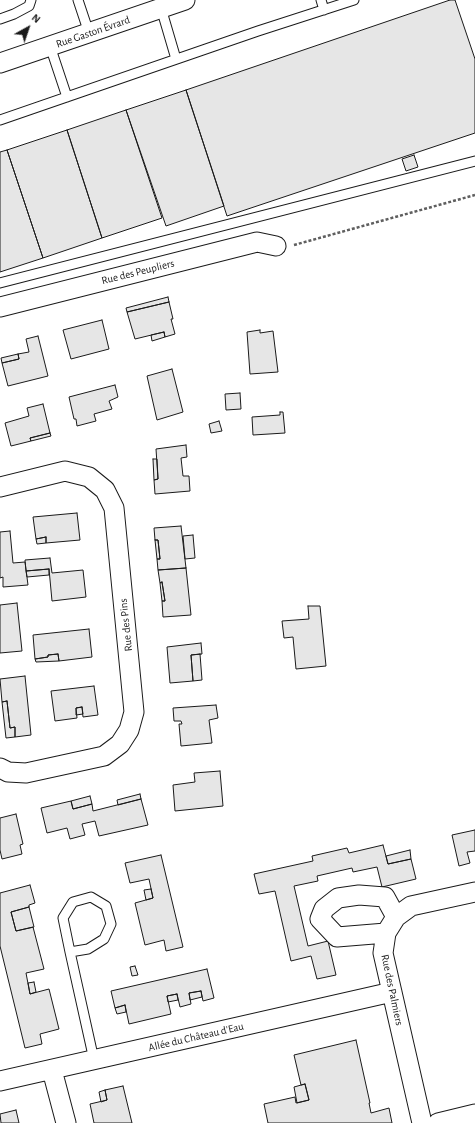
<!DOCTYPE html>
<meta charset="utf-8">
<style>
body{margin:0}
#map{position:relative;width:475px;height:1123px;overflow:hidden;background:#fff;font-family:"Alegreya Sans",sans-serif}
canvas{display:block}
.north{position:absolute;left:8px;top:8px;width:40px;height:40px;-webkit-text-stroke:3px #fff;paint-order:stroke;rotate:40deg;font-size:11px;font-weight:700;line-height:16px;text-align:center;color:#1a1a1a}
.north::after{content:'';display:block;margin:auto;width:14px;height:18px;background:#1a1a1a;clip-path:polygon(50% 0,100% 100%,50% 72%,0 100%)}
</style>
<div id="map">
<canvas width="475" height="1123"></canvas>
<div class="north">N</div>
</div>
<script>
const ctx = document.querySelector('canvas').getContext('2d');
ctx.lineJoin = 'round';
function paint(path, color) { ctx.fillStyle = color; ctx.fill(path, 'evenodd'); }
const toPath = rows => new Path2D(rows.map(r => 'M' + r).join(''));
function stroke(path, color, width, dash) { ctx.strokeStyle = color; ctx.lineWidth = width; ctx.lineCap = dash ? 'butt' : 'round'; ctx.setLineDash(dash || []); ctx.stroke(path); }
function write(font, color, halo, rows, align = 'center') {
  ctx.font = font + ' "Alegreya Sans",sans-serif'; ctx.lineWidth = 3; ctx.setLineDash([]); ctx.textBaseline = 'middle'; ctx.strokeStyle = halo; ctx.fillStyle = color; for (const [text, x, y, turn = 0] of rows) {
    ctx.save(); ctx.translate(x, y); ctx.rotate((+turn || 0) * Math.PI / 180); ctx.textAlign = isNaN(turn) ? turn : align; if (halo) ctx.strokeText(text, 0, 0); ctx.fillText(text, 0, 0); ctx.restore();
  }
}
const building = toPath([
 [450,0,455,0,475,59,475,133,227,216,186,90,450,0],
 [186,90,224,206,166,226,126,110,186,90],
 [126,110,162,218,102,238,67,130,126,110],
 [67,130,102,238,43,258,7,150,67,130],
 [7,150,43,258,0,272,0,152,7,150],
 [414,155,418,167,406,171,402,159,414,155],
 [168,297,169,302,127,312,126,308,168,297],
 [169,302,173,319,171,319,175,334,165,337,164,332,135,339,127,312,169,302],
 [102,320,109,349,71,359,63,330,102,320],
 [260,330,260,333,273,331,278,372,250,374,247,332,260,330],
 [164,332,165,337,152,341,151,335,164,332],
 [38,336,48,376,8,386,2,363,19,359,18,354,29,352,26,339,38,336],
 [18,354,19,359,2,363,1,358,18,354],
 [172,369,183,412,157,420,147,376,172,369],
 [115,385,118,397,109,401,112,409,94,414,96,421,77,426,76,419,74,419,69,397,115,385],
 [240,393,241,409,226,410,225,394,240,393],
 [43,404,50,433,30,438,31,441,11,446,5,423,29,416,27,408,43,404],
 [280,412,283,412,285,433,253,435,252,417,280,415,280,412],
 [219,421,222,431,211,433,209,424,219,421],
 [50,433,51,436,31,441,30,438,50,433],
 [186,445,187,457,181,458,183,476,189,476,190,491,155,494,154,480,158,479,156,449,186,445],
 [153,459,157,459,158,479,154,480,153,459],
 [77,513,80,540,46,543,46,537,36,539,33,517,77,513],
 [181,526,186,568,158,570,157,559,160,559,158,540,155,540,154,528,181,526],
 [10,531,13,563,25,562,28,585,3,587,3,577,0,578,0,532,10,531],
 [193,535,195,558,185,559,183,536,193,535],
 [46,537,46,543,37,544,36,539,46,537],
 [155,540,158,540,160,559,157,559,155,540],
 [50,558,52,573,83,570,86,597,52,601,49,569,26,571,25,560,50,558],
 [186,568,191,615,163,617,162,601,165,601,162,582,160,583,158,570,186,568],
 [49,569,49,575,27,577,26,571,49,569],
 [162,582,165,601,162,601,160,583,162,582],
 [17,603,22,651,0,653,0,605,17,603],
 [308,606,320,606,326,666,296,669,293,637,284,638,282,621,309,619,308,606],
 [89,629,92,657,59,661,58,654,48,655,48,657,35,659,33,635,89,629],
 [201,643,202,654,191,655,193,681,170,683,167,647,201,643],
 [58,654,59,661,36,662,35,659,48,657,48,655,58,654],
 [200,654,202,680,193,681,191,655,200,654],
 [25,676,31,735,15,737,15,727,10,728,7,701,2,702,0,679,25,676],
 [94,686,98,715,83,717,82,707,76,708,77,718,55,721,51,691,94,686],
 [7,701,10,728,15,727,15,737,6,738,2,702,7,701],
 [216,705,218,718,209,720,212,743,181,746,179,724,182,724,181,721,174,721,173,708,216,705],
 [82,707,83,714,76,715,76,708,82,707],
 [220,771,223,806,175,811,173,785,195,782,194,773,220,771],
 [140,794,141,799,118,805,117,800,140,794],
 [90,796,92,804,73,809,71,801,90,796],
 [141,799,148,825,99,836,95,821,82,824,85,835,70,839,67,828,47,833,41,808,71,801,73,809,92,804,93,811,141,799],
 [16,814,23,844,20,845,22,854,2,859,0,850,0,818,16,814],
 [475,830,475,851,467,852,470,863,459,866,452,835,475,830],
 [383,845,388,864,411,859,416,879,382,887,377,867,353,872,352,868,317,876,318,881,294,886,308,946,328,941,336,975,317,979,311,956,291,961,275,891,259,894,254,874,313,861,312,856,347,848,349,853,383,845],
 [410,850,411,859,388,864,386,856,410,850],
 [161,855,183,947,166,951,164,940,145,945,135,903,153,898,149,879,130,883,125,863,161,855],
 [30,885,35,903,29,905,29,907,11,912,16,931,33,927,44,969,26,973,30,994,49,989,59,1029,40,1034,42,1044,25,1048,0,946,0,893,30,885],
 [151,889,153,898,146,900,144,890,151,889],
 [29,907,34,927,16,931,11,912,29,907],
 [135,966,138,975,132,976,130,967,135,966],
 [207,969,214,998,203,1001,201,991,189,993,191,1004,180,1007,177,994,167,996,171,1014,129,1024,125,1005,115,1008,111,991,207,969],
 [34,982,36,992,30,994,28,983,34,982],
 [201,991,202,997,190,1000,189,993,201,991],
 [177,994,178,1000,168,1002,167,996,177,994],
 [125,1005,126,1012,117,1014,115,1008,125,1005],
 [356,1040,370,1103,369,1103,371,1113,389,1108,392,1123,268,1123,264,1104,295,1097,296,1103,309,1100,305,1084,301,1085,294,1055,356,1040],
 [305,1084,309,1100,297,1103,294,1087,305,1084],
 [123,1086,132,1123,94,1123,90,1104,107,1100,105,1090,123,1086],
 [105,1090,107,1100,101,1102,99,1092,105,1090],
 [16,1110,19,1123,1,1123,0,1114,16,1110]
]);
paint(building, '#e6e6e6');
stroke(building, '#1a1a1a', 1);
const service = toPath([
 [78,0,89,33],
 [321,0,324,10],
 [161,8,176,59],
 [0,19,14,14,29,6,31,0],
 [50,46,67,97],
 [0,120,258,31,354,0],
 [0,283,475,161],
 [70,952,88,949,104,939,111,924,106,906,91,897,73,902,63,918,70,952,94,1060]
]);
const minor = toPath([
 [0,63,185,0],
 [0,307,257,242,276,246],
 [0,487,65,471,89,477,105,490,114,508,134,712,129,730,120,744,104,756,26,773,8,772,0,768],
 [386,933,337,937,320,919,324,909,338,898,359,895,385,897,396,917],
 [52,1070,66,1123],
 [0,1081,392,992],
 [422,1123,383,953,386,933,396,917,411,906,475,892],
 [438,1123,475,1114]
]);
stroke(service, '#1a1a1a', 11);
stroke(minor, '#1a1a1a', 21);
stroke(toPath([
 [294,245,475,195]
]), '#5f5f5f', 2.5, [3, 2]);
stroke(service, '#fff', 9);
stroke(minor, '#fff', 19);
write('11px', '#1a1a1a', '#fff', [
 ["Rue Gaston Évrard",93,32,-19],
 ["Rue des Peupliers",138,272,-14],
 ["Rue des Pins",126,625,-96],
 ["Rue des Palmiers",392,990,78],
 ["Allée du Château d'Eau",196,1037,-13]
]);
</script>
